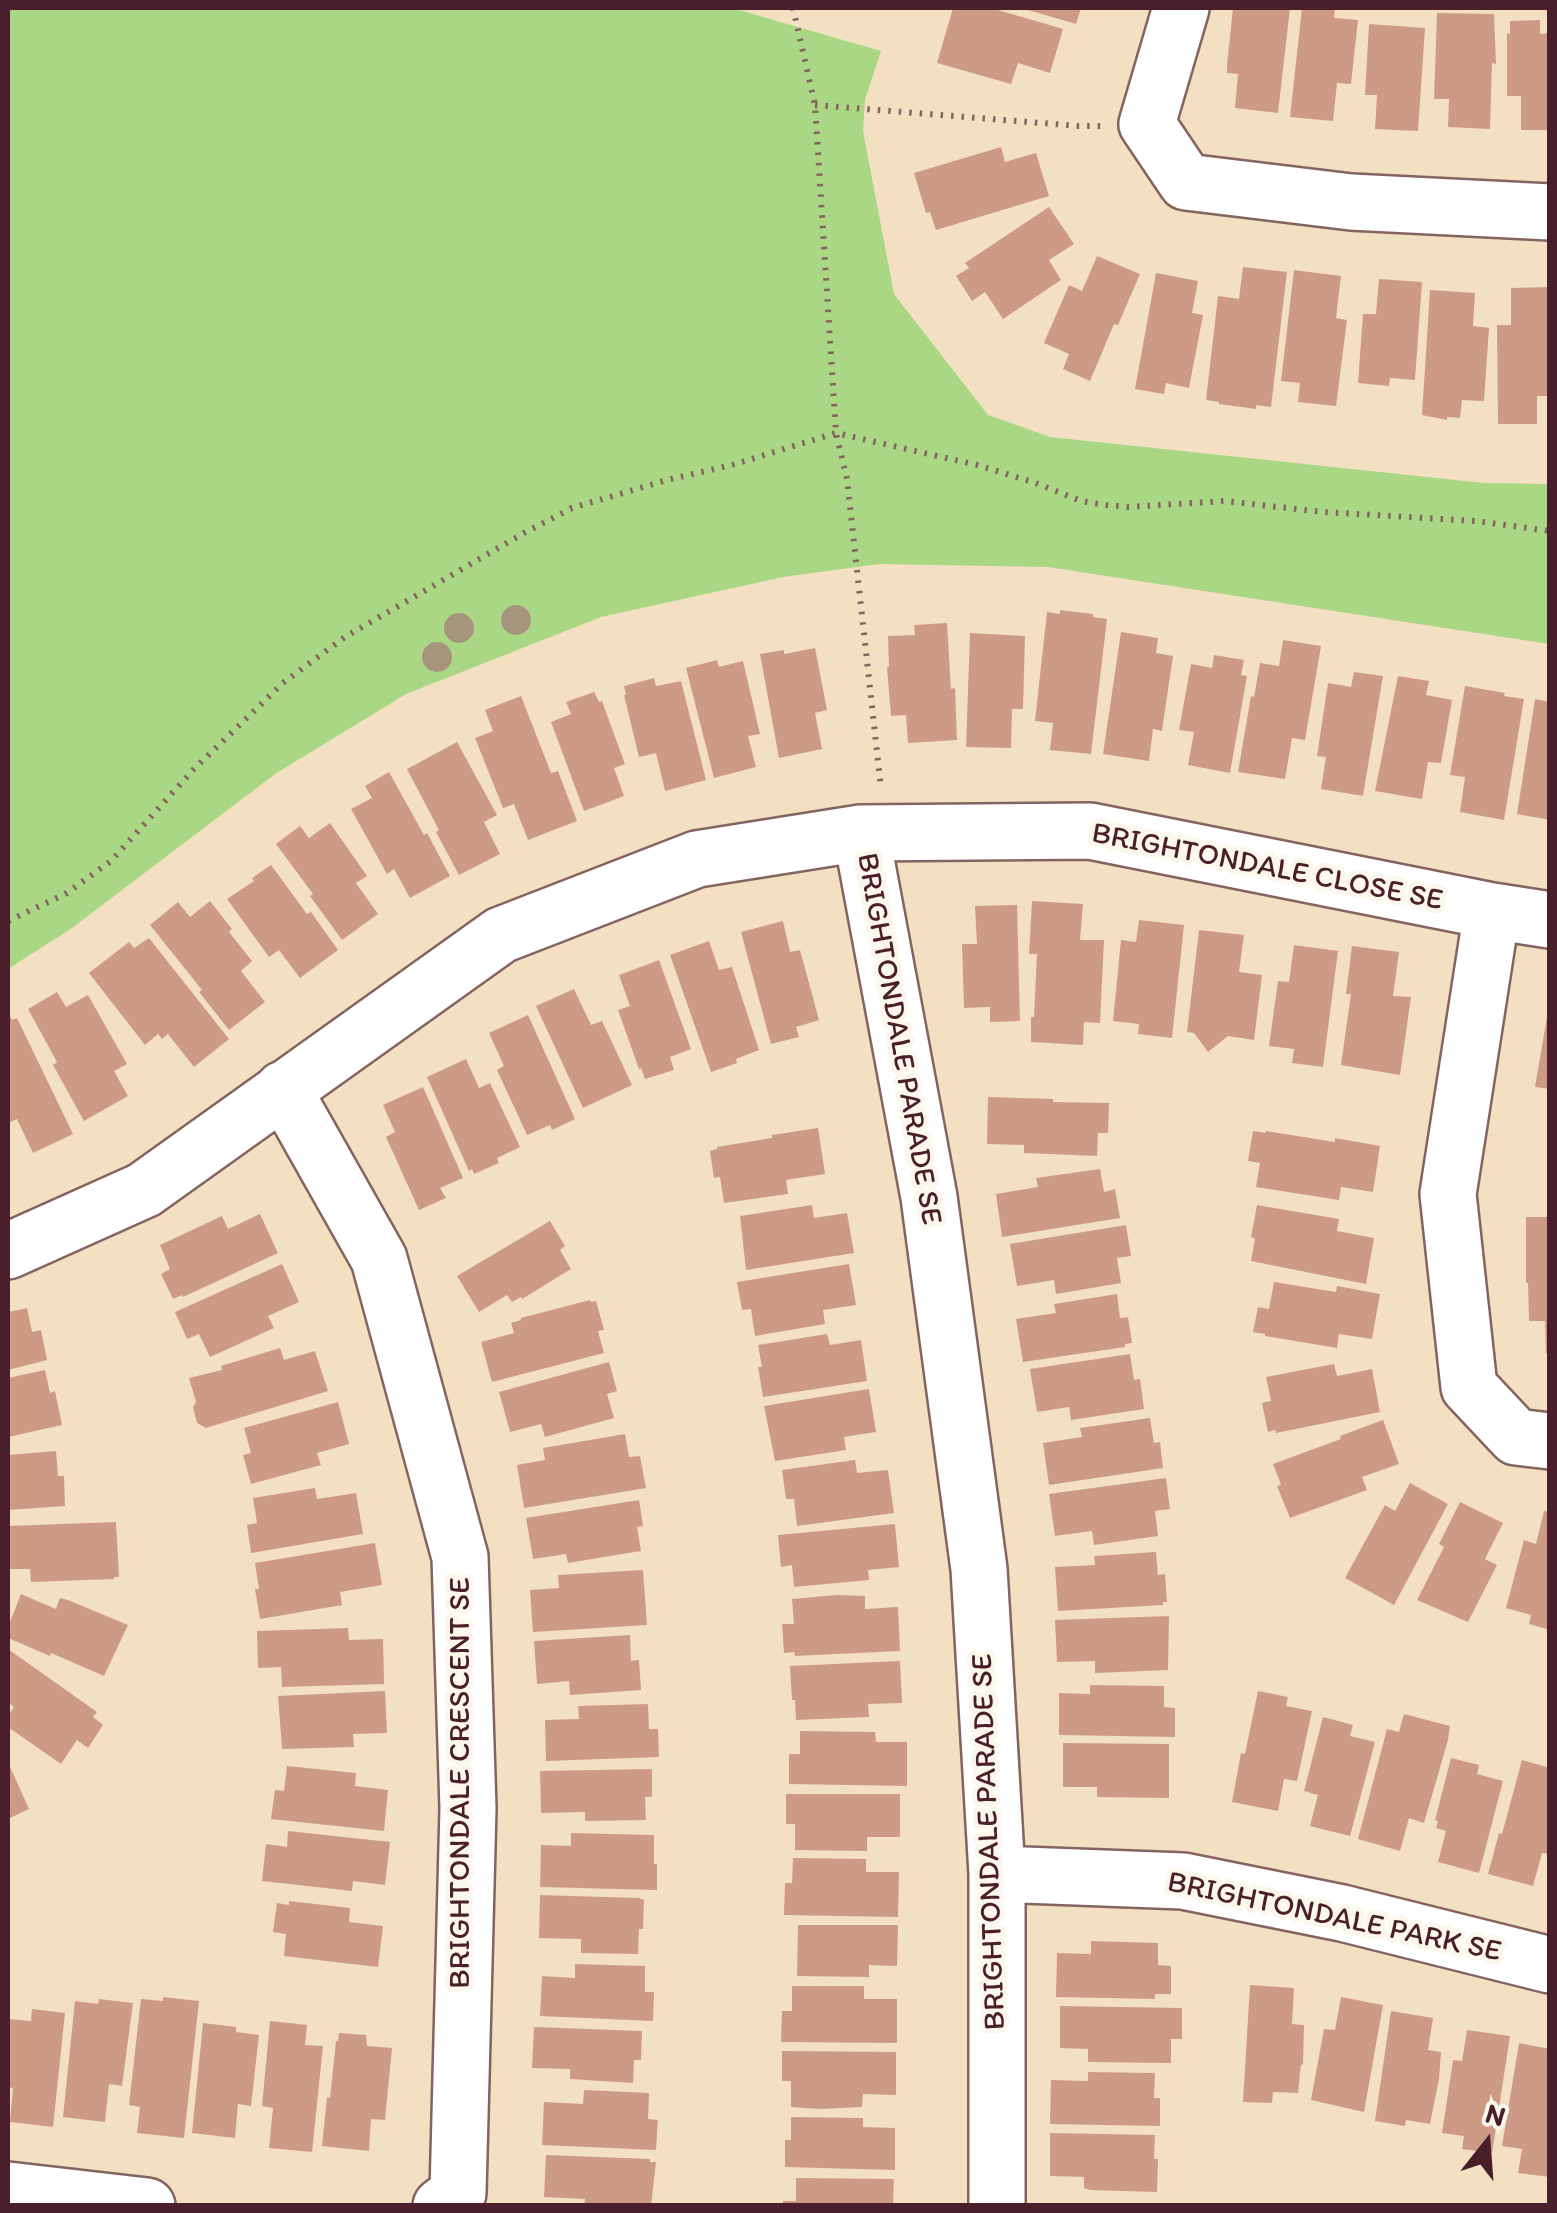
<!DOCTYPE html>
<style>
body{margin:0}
#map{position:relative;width:1557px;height:2213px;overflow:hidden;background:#f3e0c3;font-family:Itim,sans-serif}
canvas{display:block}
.frame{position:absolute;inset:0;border:10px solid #4a1f2b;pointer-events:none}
.north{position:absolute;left:1437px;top:2093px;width:100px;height:100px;-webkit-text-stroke:8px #fbf7ec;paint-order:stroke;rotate:17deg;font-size:28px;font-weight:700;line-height:40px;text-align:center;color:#4a1f2b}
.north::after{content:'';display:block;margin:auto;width:35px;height:45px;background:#4a1f2b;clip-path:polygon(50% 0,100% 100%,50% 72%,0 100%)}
</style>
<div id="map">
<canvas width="1557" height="2213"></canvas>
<div class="frame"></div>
<div class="north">N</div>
</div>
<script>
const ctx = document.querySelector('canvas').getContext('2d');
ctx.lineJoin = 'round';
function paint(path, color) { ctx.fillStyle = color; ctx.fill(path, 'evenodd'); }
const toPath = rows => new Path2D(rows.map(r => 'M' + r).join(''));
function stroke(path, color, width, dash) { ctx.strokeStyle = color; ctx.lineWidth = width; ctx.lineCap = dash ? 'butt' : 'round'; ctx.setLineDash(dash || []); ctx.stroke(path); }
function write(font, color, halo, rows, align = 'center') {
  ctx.font = font + ' Itim,sans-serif'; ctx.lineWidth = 10; ctx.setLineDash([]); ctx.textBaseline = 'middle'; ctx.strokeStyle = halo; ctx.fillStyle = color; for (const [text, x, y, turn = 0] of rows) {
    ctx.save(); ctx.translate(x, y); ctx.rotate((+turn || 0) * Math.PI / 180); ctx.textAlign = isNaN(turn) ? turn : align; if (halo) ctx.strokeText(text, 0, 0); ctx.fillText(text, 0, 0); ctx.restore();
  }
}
paint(toPath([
 [8,8,732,8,881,51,865,100,863,131,894,294,988,415,1050,437,1484,483,1549,484,1549,644,1048,567,879,564,783,577,601,617,406,694,275,774,72,928,8,969]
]), '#aad784');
paint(toPath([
 [953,8,991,8,1063,29,1050,73,1018,63,1011,84,937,63],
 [1021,8,1081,8,1076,24],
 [1233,8,1290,8,1278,113,1235,108,1238,74,1227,73,1227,65],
 [1302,8,1335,8,1334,18,1358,20,1351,84,1337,83,1333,121,1290,117],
 [1437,13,1494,14,1496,64,1492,63,1490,129,1448,127,1449,99,1434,99],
 [1540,20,1540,34,1550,33,1550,130,1521,130,1521,96,1507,96,1507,33,1510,34,1510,21],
 [1369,24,1425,28,1418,131,1375,129,1377,95,1365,95],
 [1001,147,1005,162,1036,153,1049,196,936,230,930,212,926,213,914,173],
 [1049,207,1074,244,1049,260,1061,280,1003,319,985,292,972,301,956,276,969,268,965,263],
 [1097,256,1140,274,1118,325,1114,324,1090,381,1063,369,1069,354,1044,343,1069,285,1082,291],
 [1243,267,1287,272,1271,407,1256,405,1256,409,1219,404,1219,402,1206,400,1218,296,1239,299],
 [1294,270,1341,276,1336,318,1347,320,1336,406,1298,402,1300,383,1281,381],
 [1156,273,1198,281,1192,313,1203,315,1189,388,1166,383,1164,394,1135,389],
 [1379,279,1422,282,1415,380,1390,378,1389,386,1358,383,1363,314,1376,314],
 [1550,287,1550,396,1537,396,1537,424,1498,424,1497,325,1511,325,1511,288],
 [1430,290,1475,293,1473,326,1489,328,1484,401,1462,400,1460,418,1447,417,1447,420,1422,415],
 [1060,610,1093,614,1093,617,1107,619,1091,754,1050,750,1053,723,1035,721,1047,612,1060,614],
 [947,623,951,689,955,688,957,740,908,743,906,715,891,716,887,667,889,667,888,636,915,635,914,625],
 [1121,632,1158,638,1156,653,1173,656,1162,731,1153,729,1149,761,1103,754],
 [970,633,1025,636,1023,709,1012,709,1011,748,966,747],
 [1283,640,1321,646,1305,740,1292,738,1285,779,1238,772,1251,696,1254,697,1260,663,1279,666],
 [815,648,827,710,815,713,822,749,779,758,760,654,784,650,784,654],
 [1214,655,1244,660,1241,675,1247,676,1230,773,1188,765,1194,732,1179,730,1191,664,1212,668],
 [717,660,719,667,743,661,760,734,748,736,756,767,714,778,686,668],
 [1354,672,1383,676,1363,796,1321,789,1326,757,1317,756,1328,683,1351,687],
 [1398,676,1429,681,1426,695,1452,700,1441,763,1428,762,1422,799,1375,791],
 [654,678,656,686,681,681,706,780,665,791,656,753,639,757,624,695,626,695,624,686],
 [1465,686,1505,693,1504,696,1524,699,1504,820,1460,812,1465,777,1450,775],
 [594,692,599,702,602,701,625,764,614,768,624,796,584,811,551,722,571,714,566,702],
 [521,696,551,773,558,771,577,821,528,840,514,804,503,808,475,738,493,731,485,710],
 [1535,699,1550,702,1550,820,1517,814],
 [457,742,497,815,484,822,500,854,459,875,436,832,439,830,407,769],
 [389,772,424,835,427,833,450,876,410,898,394,869,387,874,351,809,372,798,365,786],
 [330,823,367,876,356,883,378,914,342,940,310,896,313,894,276,844,300,826,309,838],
 [271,865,307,914,311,912,338,950,300,978,279,950,269,957,227,899,254,881,252,878],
 [210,901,232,929,229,932,252,961,241,971,265,1002,229,1030,199,992,202,990,150,925,178,902,190,917],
 [1032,901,1083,904,1080,940,1104,940,1100,1023,1084,1022,1083,1045,1031,1042,1031,1017,1034,1017,1037,954,1029,954],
 [1017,905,1020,1021,990,1022,990,1007,964,1008,962,944,977,944,975,906],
 [1139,920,1184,925,1172,1038,1138,1034,1139,1024,1113,1021,1121,940,1136,942],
 [783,921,790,952,800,950,819,1020,796,1027,799,1037,771,1044,741,932],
 [1199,930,1244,935,1239,972,1262,975,1254,1040,1228,1036,1208,1052,1194,1033,1187,1032],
 [149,938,229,1039,194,1067,168,1034,162,1039,158,1034,145,1045,89,973,129,942,134,948],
 [709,941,719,970,732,967,759,1050,736,1059,737,1063,711,1072,670,955],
 [1294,945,1338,951,1323,1067,1292,1063,1294,1049,1269,1046,1278,981,1289,982],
 [1352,946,1399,952,1393,996,1411,997,1400,1075,1341,1065,1351,994,1346,994],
 [659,960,691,1049,670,1057,674,1070,645,1079,641,1068,639,1069,618,1010,630,1006,619,975],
 [574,989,591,1025,602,1021,632,1085,583,1108,536,1006],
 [57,992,66,1007,88,995,127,1064,114,1071,128,1096,84,1121,53,1065,57,1062,28,1009],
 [8,1011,12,1020,17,1018,19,1022,73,1134,33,1153,17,1119,8,1123],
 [1548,1011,1550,1011,1550,1089,1535,1087],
 [528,1015,575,1119,552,1130,550,1125,527,1135,497,1070,504,1066,489,1033],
 [466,1059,479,1088,490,1083,520,1147,497,1158,499,1163,474,1174,472,1169,469,1171,427,1077],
 [423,1087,463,1178,440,1188,446,1198,419,1210,386,1137,395,1132,383,1105],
 [988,1097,1053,1099,1053,1102,1109,1103,1108,1133,1098,1133,1097,1156,1024,1153,1024,1145,987,1144],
 [818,1128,825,1174,786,1180,788,1194,724,1203,720,1177,714,1178,710,1151,717,1149,717,1147,772,1138,772,1135],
 [1253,1131,1266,1133,1266,1131,1335,1142,1335,1138,1380,1146,1373,1192,1341,1187,1339,1200,1256,1187,1260,1163,1248,1161],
 [1100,1169,1104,1192,1115,1189,1120,1218,1002,1237,996,1194,1038,1187,1036,1178],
 [812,1205,814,1218,847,1213,854,1253,746,1270,740,1216],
 [1257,1205,1339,1219,1337,1231,1374,1238,1366,1284,1251,1261,1255,1239,1251,1237],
 [260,1214,278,1253,183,1297,182,1295,173,1299,161,1274,170,1269,160,1245,222,1216,228,1229],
 [1526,1217,1550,1217,1550,1353,1546,1353,1545,1321,1529,1321,1528,1283,1526,1283],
 [550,1221,565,1246,560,1250,571,1269,522,1299,521,1297,512,1302,507,1295,479,1312,457,1276],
 [1126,1225,1131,1256,1117,1258,1121,1283,1056,1294,1054,1280,1017,1286,1010,1244],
 [282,1264,299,1302,268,1316,274,1328,210,1357,199,1334,187,1339,175,1312],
 [849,1264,856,1305,823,1310,825,1324,755,1336,751,1309,742,1310,737,1282],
 [1274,1282,1336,1292,1337,1286,1380,1294,1372,1339,1339,1334,1337,1348,1265,1336,1265,1334,1253,1332,1258,1307,1269,1309],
 [1117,1294,1120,1318,1128,1317,1132,1343,1125,1344,1125,1347,1023,1362,1016,1319,1056,1313,1054,1304],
 [590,1300,591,1302,596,1301,604,1330,598,1331,604,1353,492,1382,481,1342,514,1333,511,1323,521,1320,521,1318],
 [27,1308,32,1332,41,1330,47,1360,8,1370,8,1312],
 [827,1334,830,1345,861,1340,867,1381,763,1397,758,1367,762,1367,758,1345],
 [280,1348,284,1360,315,1351,328,1391,206,1428,197,1423,193,1407,196,1402,189,1378,222,1370,221,1366],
 [1130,1354,1134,1380,1140,1379,1144,1409,1071,1420,1069,1407,1037,1412,1030,1369],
 [609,1362,617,1391,607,1394,614,1418,545,1437,541,1424,510,1432,499,1392],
 [1334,1364,1337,1376,1372,1369,1380,1412,1276,1433,1275,1430,1268,1432,1262,1403,1271,1401,1266,1377],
 [45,1370,50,1393,55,1391,62,1425,8,1437,8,1378],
 [869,1389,876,1432,844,1437,846,1450,775,1461,764,1406],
 [338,1402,349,1444,317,1453,321,1465,251,1484,243,1455,251,1453,244,1428],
 [1150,1418,1154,1443,1160,1442,1163,1468,1049,1485,1043,1443,1082,1437,1080,1428],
 [1383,1420,1399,1464,1362,1477,1367,1490,1290,1518,1277,1486,1281,1485,1273,1464,1341,1439,1340,1436],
 [625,1434,629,1457,640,1456,646,1488,524,1508,517,1465,545,1460,543,1448],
 [56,1451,58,1476,64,1476,65,1506,8,1510,8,1455],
 [855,1460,857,1473,888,1470,894,1513,797,1526,794,1499,786,1499,782,1470],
 [1166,1478,1170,1509,1155,1511,1158,1536,1094,1545,1092,1531,1055,1536,1049,1494],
 [1410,1483,1448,1504,1394,1605,1345,1578,1385,1505,1395,1511],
 [315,1488,317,1499,356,1493,363,1534,251,1553,247,1525,257,1523,253,1498],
 [639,1500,643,1526,637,1527,641,1551,568,1563,566,1554,533,1559,526,1518],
 [1460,1502,1503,1523,1485,1559,1497,1565,1468,1622,1417,1600,1444,1547,1439,1544],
 [1544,1511,1550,1512,1550,1630,1529,1624,1531,1615,1506,1608,1524,1540,1536,1544],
 [116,1522,119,1577,114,1577,114,1579,31,1582,30,1569,8,1569,8,1526],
 [895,1524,899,1567,868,1570,869,1580,794,1587,792,1565,781,1567,778,1535],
 [375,1543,382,1585,340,1592,342,1605,260,1619,255,1589,259,1589,255,1563],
 [1156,1552,1158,1575,1165,1574,1167,1602,1163,1602,1163,1605,1058,1611,1055,1567,1095,1565,1094,1556],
 [643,1570,647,1625,533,1632,530,1590,559,1588,558,1575],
 [21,1594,56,1609,60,1598,68,1600,128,1625,104,1676,51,1653,50,1656,8,1638,8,1627],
 [837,1595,865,1596,865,1609,898,1607,900,1651,795,1656,794,1652,784,1653,782,1624,794,1624,792,1599],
 [1169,1616,1168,1670,1095,1673,1095,1661,1057,1662,1055,1620],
 [348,1628,349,1640,383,1639,384,1684,282,1687,281,1667,258,1668,257,1631],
 [630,1635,631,1661,639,1660,641,1690,570,1695,569,1681,537,1684,534,1641],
 [8,1649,97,1712,93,1717,103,1725,88,1748,77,1740,61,1764,8,1727,8,1716,14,1707,8,1702],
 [900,1661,902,1703,868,1704,869,1717,796,1720,795,1700,792,1700,790,1666],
 [1090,1685,1164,1686,1164,1707,1175,1708,1175,1737,1059,1735,1059,1693,1090,1694],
 [385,1691,387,1733,353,1734,354,1747,282,1749,278,1696],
 [1258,1691,1288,1697,1286,1706,1312,1711,1297,1781,1284,1779,1278,1811,1232,1802,1241,1753,1245,1754],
 [648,1704,649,1729,658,1729,659,1757,546,1761,545,1720,579,1719,578,1706],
 [1404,1714,1450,1726,1448,1740,1424,1823,1409,1818,1400,1851,1358,1839,1387,1729,1399,1732],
 [1323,1717,1353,1725,1350,1736,1375,1742,1350,1836,1310,1826,1318,1795,1304,1791],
 [800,1731,875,1732,876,1742,907,1742,907,1786,789,1784,789,1754,800,1754],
 [1063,1743,1169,1744,1169,1798,1097,1797,1097,1787,1063,1787],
 [1451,1758,1479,1765,1477,1774,1503,1781,1479,1873,1438,1862,1446,1831,1436,1828,1438,1821,1435,1820],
 [1522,1760,1550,1768,1550,1854,1542,1853,1533,1886,1488,1874,1499,1833,1502,1834],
 [8,1762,29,1809,8,1819],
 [287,1766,356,1773,355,1786,388,1790,384,1831,271,1819,275,1790,284,1791],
 [652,1769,652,1797,645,1797,646,1820,585,1821,585,1812,541,1813,540,1771],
 [786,1794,900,1794,900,1837,867,1837,867,1851,795,1850,795,1824,786,1824],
 [288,1831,390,1842,385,1885,353,1881,352,1891,262,1881,266,1844,287,1847],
 [571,1833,654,1835,654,1864,657,1864,657,1890,540,1887,541,1845,571,1846],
 [793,1858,866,1859,866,1872,899,1872,898,1917,784,1915,785,1883,792,1883],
 [540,1895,639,1898,644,1900,643,1929,639,1929,638,1954,581,1953,581,1939,539,1938],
 [289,1901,350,1908,349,1922,383,1926,378,1967,284,1956,286,1934,273,1932,277,1903,289,1905],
 [798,1925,898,1925,897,1966,869,1965,869,1977,797,1976],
 [1091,1941,1158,1943,1158,1965,1171,1966,1171,1994,1155,1994,1155,1999,1056,1997,1057,1953,1091,1954],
 [575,1964,645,1966,645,1992,654,1992,653,2021,540,2016,542,1976,575,1978],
 [1250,1985,1294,1988,1292,2024,1304,2025,1303,2065,1301,2064,1298,2093,1273,2092,1272,2103,1243,2102],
 [792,1986,864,1986,864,1999,897,1999,897,2043,781,2042,782,2011,792,2011],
 [163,1997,199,2001,184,2138,137,2133,140,2107,129,2105,141,1999,163,2001],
 [1341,1997,1383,2005,1364,2112,1311,2100,1324,2029,1335,2030],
 [99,1999,133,2003,122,2086,109,2084,105,2122,63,2117,75,2001,98,2004],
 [1060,2006,1182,2008,1182,2039,1171,2039,1171,2063,1088,2062,1088,2049,1060,2048],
 [32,2009,65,2013,53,2127,10,2122,13,2088,8,2087,8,2019,31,2021],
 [1391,2011,1433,2018,1428,2050,1441,2052,1439,2079,1430,2124,1406,2120,1405,2126,1375,2121],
 [270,2021,307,2025,305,2045,323,2046,312,2152,269,2148,273,2108,262,2106],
 [203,2023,236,2027,236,2032,259,2035,251,2106,238,2104,235,2138,192,2133],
 [534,2027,642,2031,641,2060,634,2060,633,2083,570,2079,570,2069,532,2068],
 [1467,2030,1510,2036,1492,2153,1462,2149,1464,2136,1442,2133,1453,2060,1462,2061],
 [339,2033,366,2035,367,2046,392,2048,385,2120,371,2119,369,2151,322,2146,327,2097,330,2098,336,2041,338,2041],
 [1519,2043,1550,2049,1550,2177,1518,2173,1522,2149,1502,2146],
 [782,2051,896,2052,896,2095,863,2094,862,2107,819,2109,791,2107,791,2081,782,2081],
 [1088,2072,1155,2073,1154,2098,1160,2098,1160,2126,1050,2124,1051,2080,1088,2081],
 [584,2090,649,2093,648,2119,658,2120,656,2150,542,2145,544,2102,583,2104],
 [791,2117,863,2118,863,2127,895,2128,895,2170,785,2167,785,2140,791,2140],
 [1050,2133,1155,2135,1154,2159,1158,2159,1157,2192,1090,2190,1084,2188,1084,2177,1050,2176],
 [546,2155,650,2159,650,2162,656,2162,651,2206,584,2206,585,2199,544,2197],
 [796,2178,894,2179,893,2206,783,2206,783,2201,796,2201]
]), '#cd9b85');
const minor = toPath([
 [1181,8,1147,124,1186,182,1351,202,1550,212],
 [861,833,929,1197,979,1569,997,1874,997,2206],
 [1492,911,1448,1194,1469,1387,1516,1437,1550,1441],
 [283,1089,379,1259,460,1557,468,1808,458,2193,441,2206],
 [8,1251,144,1190,501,935,697,859,861,833,1090,831,1492,911,1550,920],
 [997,1874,1183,1881,1342,1913,1550,1965],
 [8,2190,147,2206]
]);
stroke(minor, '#856360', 60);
stroke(toPath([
 [793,8,815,105,836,433,847,479,881,788],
 [815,105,1079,126,1101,126],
 [8,921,67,893,111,861,194,769,283,683,345,637,524,533,572,508,667,480,732,465,836,433,977,465,1033,482,1081,501,1106,505,1129,507,1225,501,1323,512,1476,521,1550,531]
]), '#856360', 6, [2.5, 8]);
stroke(minor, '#fff', 55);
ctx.fillStyle = '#a6947e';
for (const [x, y] of [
 [516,620],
 [459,628],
 [437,657]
]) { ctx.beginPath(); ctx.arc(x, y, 15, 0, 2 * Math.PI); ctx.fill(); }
write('30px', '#4a1f2b', '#fbf7ec', [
 ["BRIGHTONDALE CLOSE SE",1267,868,11],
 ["BRIGHTONDALE PARADE SE",898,1039,80],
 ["BRIGHTONDALE CRESCENT SE",461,1783,-90],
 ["BRIGHTONDALE PARADE SE",990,1842,-92],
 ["BRIGHTONDALE PARK SE",1334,1918,12]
]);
</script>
